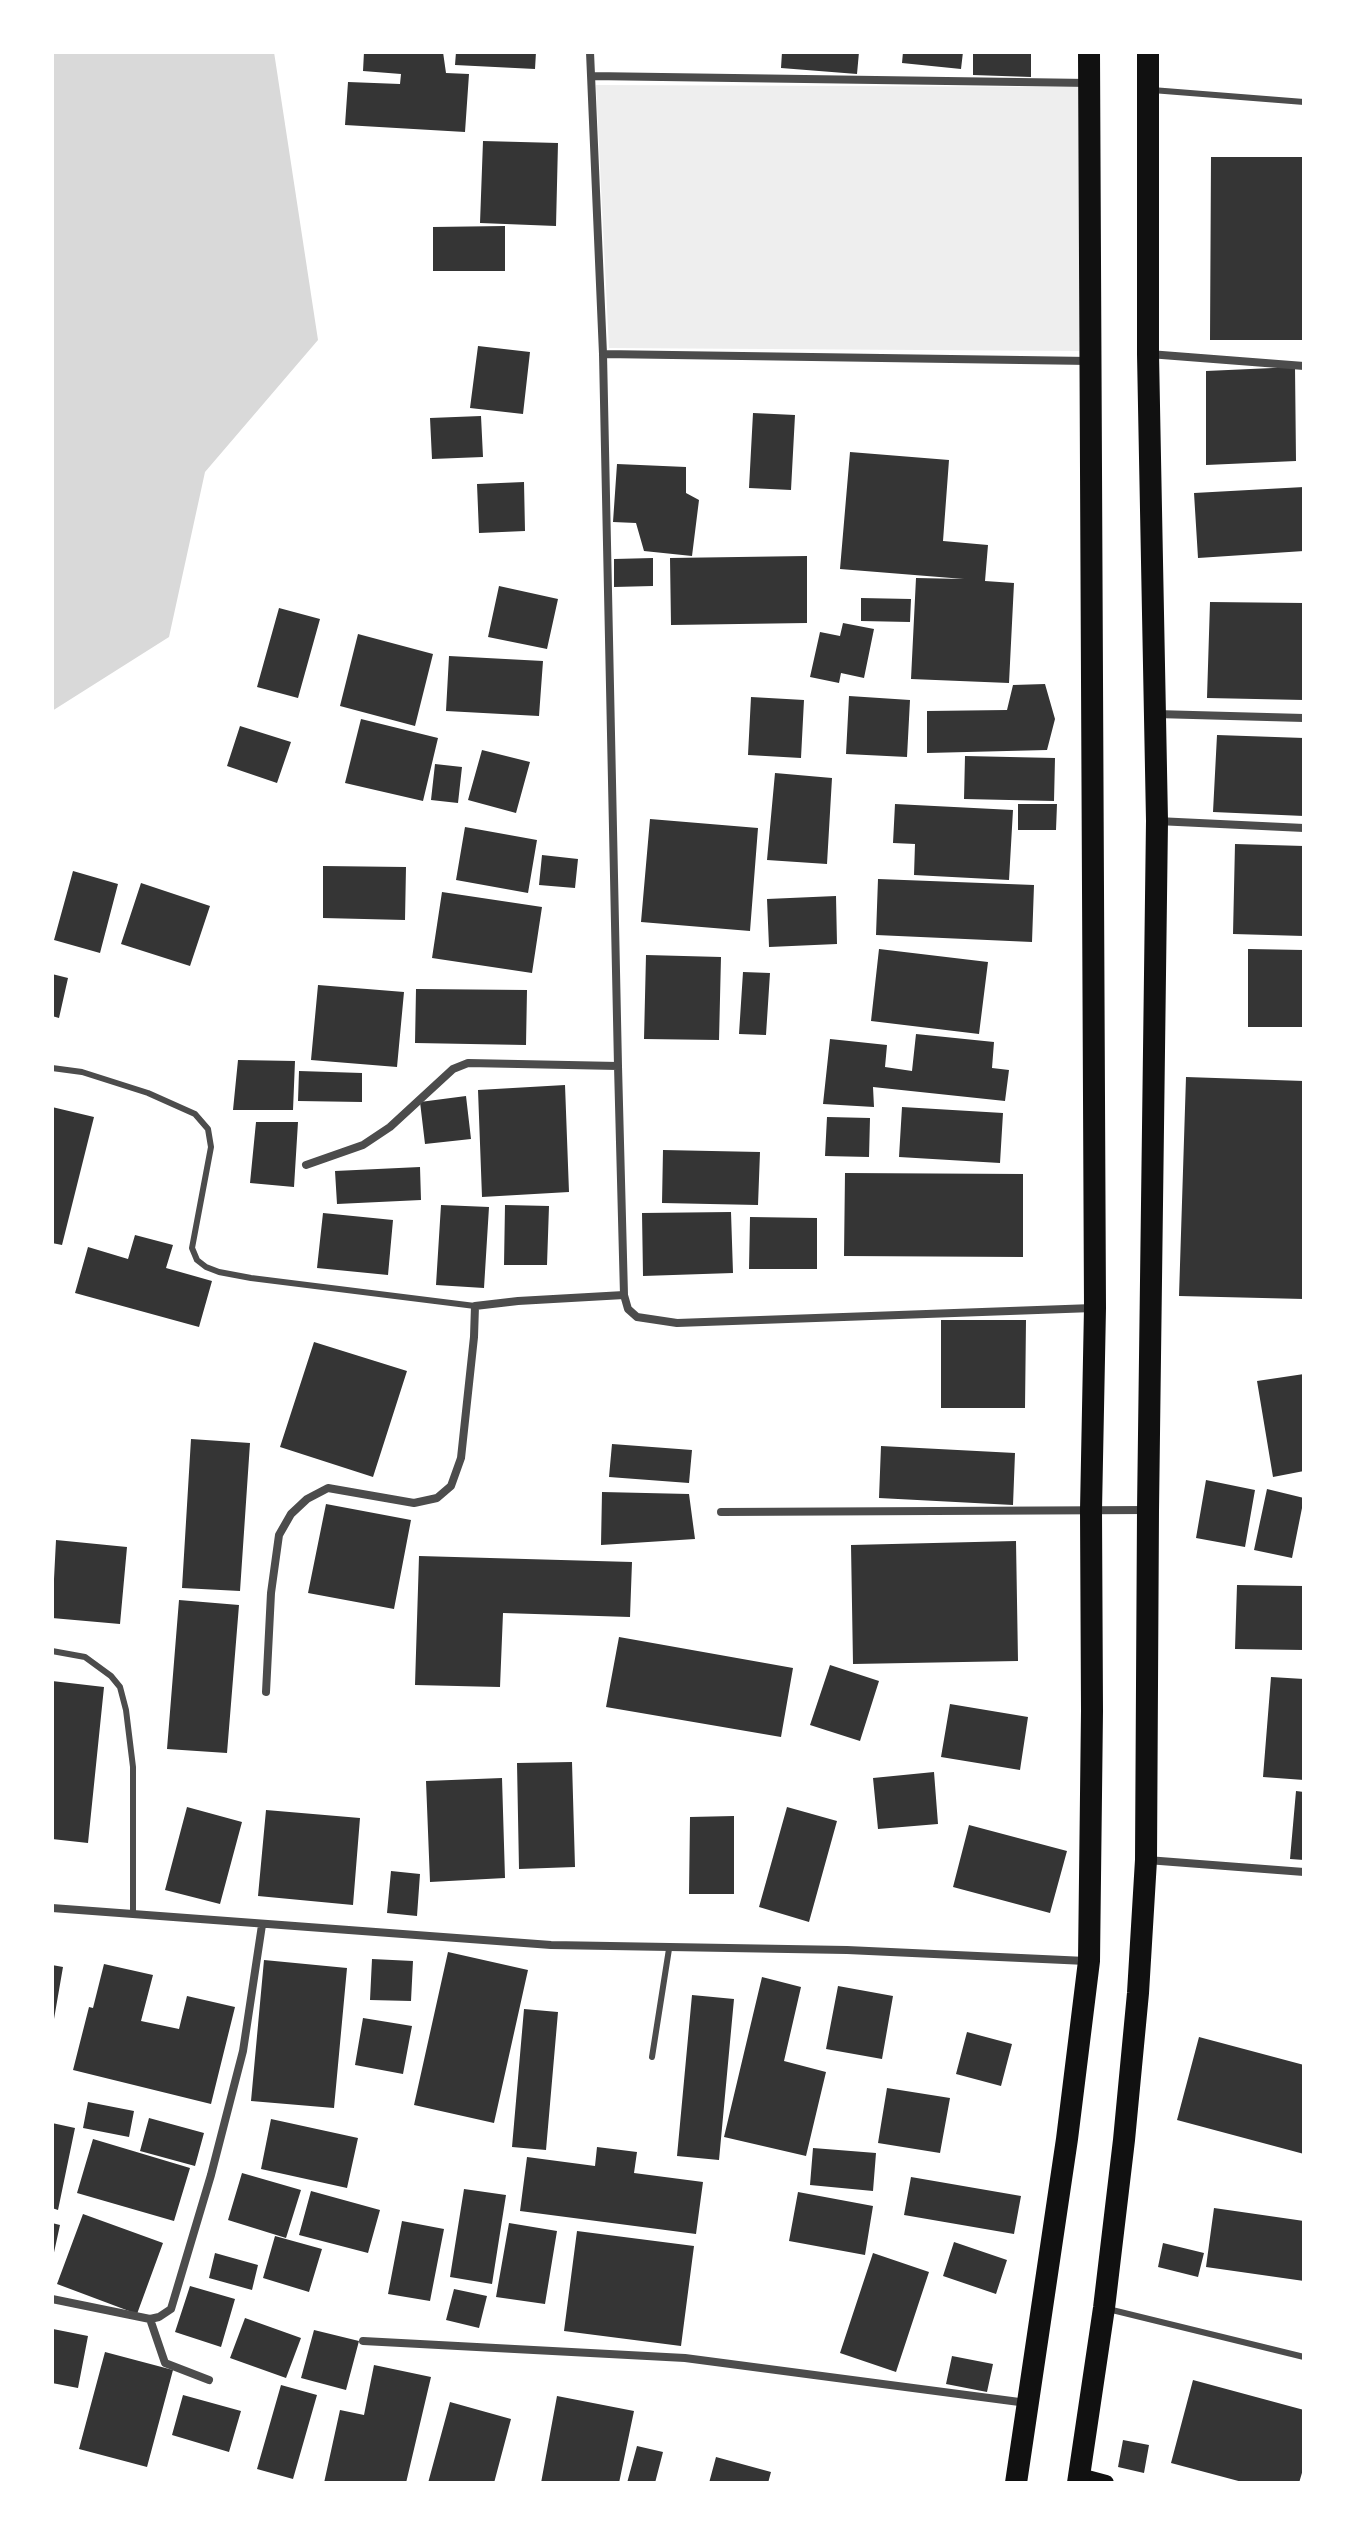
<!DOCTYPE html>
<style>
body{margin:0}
#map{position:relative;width:1356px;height:2535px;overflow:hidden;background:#fff;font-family:Arial,sans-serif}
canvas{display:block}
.frame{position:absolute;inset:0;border:54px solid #fff;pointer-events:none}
</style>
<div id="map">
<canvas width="1356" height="2535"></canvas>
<div class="frame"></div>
</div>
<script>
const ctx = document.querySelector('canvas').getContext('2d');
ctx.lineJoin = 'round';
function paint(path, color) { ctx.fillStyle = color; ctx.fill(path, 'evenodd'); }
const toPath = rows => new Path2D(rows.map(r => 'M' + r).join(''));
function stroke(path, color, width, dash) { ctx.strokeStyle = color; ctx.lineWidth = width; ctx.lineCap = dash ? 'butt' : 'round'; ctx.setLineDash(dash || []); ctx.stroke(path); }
paint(toPath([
 [596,85,1081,87,1079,351,609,348]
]), '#eee');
paint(toPath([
 [52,52,274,52,318,340,205,472,169,637,52,711]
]), '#d9d9d9');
paint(toPath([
 [364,52,443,52,446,73,469,74,465,132,345,125,348,82,400,84,401,74,363,71],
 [456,52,536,52,535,69,455,65],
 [782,52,859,52,857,74,781,68],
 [903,52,963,52,961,69,902,63],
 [973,52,1031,52,1031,77,973,75],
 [483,141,558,143,556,226,480,223],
 [1211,157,1302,157,1304,340,1210,340],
 [505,226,505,271,433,271,433,227],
 [478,346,530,352,523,414,470,408],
 [1295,367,1296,461,1206,465,1206,371],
 [753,413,795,415,791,490,749,488],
 [481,416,483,457,432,459,430,418],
 [850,452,949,460,943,541,988,545,985,581,1014,583,1009,683,911,679,916,578,964,579,840,569],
 [617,464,686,467,686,493,699,500,692,556,644,551,636,523,613,522],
 [524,482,525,531,479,533,477,484],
 [1304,487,1304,551,1198,558,1194,493],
 [807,556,807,623,671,625,670,558],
 [653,558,653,586,614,587,614,559],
 [499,586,558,599,547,649,488,637],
 [861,598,911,599,910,622,861,621],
 [1210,602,1304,603,1304,700,1207,698],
 [279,608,320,619,298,698,257,687],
 [843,623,874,629,864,678,841,673,839,683,810,677,820,632,840,636],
 [358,634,433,654,415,726,340,706],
 [449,656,543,661,539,716,446,711],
 [1045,684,1055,719,1047,750,927,753,927,711,1007,710,1013,685],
 [849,696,910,700,907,757,846,754],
 [751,697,804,700,801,758,748,755],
 [361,719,438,738,423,801,345,783],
 [240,726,291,742,277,783,227,766],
 [1217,735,1304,738,1304,816,1213,812],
 [482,750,530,762,516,813,468,800],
 [965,756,1055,758,1054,801,964,799],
 [435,764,462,767,458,803,431,800],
 [775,773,832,778,827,864,767,860],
 [895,804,1013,810,1009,880,914,875,915,844,893,843],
 [1018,804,1057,804,1056,830,1018,830],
 [650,819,758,828,750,931,641,922],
 [465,827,537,840,528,893,456,880],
 [1235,844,1304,846,1304,936,1233,934],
 [542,855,578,859,575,888,539,885],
 [323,866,406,867,405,920,323,918],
 [73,871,118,884,100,953,54,940],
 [878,879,1034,885,1032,942,876,935],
 [141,883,210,906,190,966,121,944],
 [442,892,542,907,532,973,432,958],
 [836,896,837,944,769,947,767,899],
 [879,949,988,962,979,1034,871,1021],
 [1248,949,1304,950,1304,1027,1248,1027],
 [646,955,721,957,719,1040,644,1039],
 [743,972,770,973,766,1035,739,1034],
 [52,974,68,978,59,1018,52,1016],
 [318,985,404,992,397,1067,311,1060],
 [416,989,527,990,526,1045,415,1043],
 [916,1034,994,1042,992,1068,1009,1070,1005,1101,873,1087,874,1107,823,1104,830,1039,887,1045,885,1067,912,1071],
 [238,1060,295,1061,293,1110,233,1110],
 [299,1071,362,1073,362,1102,298,1101],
 [1186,1077,1304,1081,1304,1299,1179,1296],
 [565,1085,569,1192,482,1197,478,1090],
 [466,1096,471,1139,425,1144,420,1102],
 [52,1107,94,1117,62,1245,52,1243],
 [902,1107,1003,1113,1000,1163,899,1157],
 [827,1117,870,1118,869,1157,825,1156],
 [256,1122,298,1122,294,1187,250,1183],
 [663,1150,760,1152,758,1205,662,1203],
 [420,1167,421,1200,337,1204,335,1171],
 [845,1173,1023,1174,1023,1257,844,1256],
 [441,1205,489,1207,484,1288,436,1285],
 [505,1205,549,1206,547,1265,504,1265],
 [731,1212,733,1273,643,1276,642,1213],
 [323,1213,393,1220,388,1275,317,1268],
 [750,1217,817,1218,817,1269,749,1269],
 [135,1235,173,1245,166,1268,212,1281,199,1327,75,1293,88,1247,128,1259],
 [941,1320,1026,1320,1025,1408,941,1408],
 [314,1342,407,1371,373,1477,280,1447],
 [1304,1374,1304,1471,1273,1477,1257,1381],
 [191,1439,250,1443,240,1591,182,1588],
 [612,1444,692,1450,689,1483,609,1477],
 [881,1446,1015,1453,1013,1505,879,1498],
 [1206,1480,1255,1490,1245,1547,1196,1538],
 [1267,1489,1304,1498,1292,1558,1254,1550],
 [602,1492,689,1494,695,1539,601,1545],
 [326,1504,411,1520,394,1609,308,1593],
 [56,1540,127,1547,120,1624,52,1618],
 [1016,1541,1018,1661,853,1664,851,1545],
 [419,1556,632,1562,630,1617,503,1613,500,1687,415,1685],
 [1237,1585,1304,1586,1304,1650,1235,1649],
 [179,1600,239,1605,227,1753,167,1749],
 [619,1637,793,1668,781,1737,606,1707],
 [830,1665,879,1681,860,1741,810,1725],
 [1271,1677,1304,1679,1304,1780,1263,1777],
 [52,1681,104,1687,88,1843,52,1839],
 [950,1704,1028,1717,1020,1770,941,1757],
 [572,1762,575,1867,519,1869,517,1763],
 [934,1772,938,1824,878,1829,873,1778],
 [502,1778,505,1878,430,1882,426,1781],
 [1296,1791,1304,1792,1304,1860,1290,1859],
 [187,1807,242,1822,220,1904,165,1890],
 [787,1807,837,1821,809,1922,759,1907],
 [266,1810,360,1818,353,1905,258,1896],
 [734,1816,734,1894,689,1894,690,1817],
 [969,1825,1067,1851,1050,1913,953,1887],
 [391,1871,420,1874,417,1916,387,1913],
 [448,1952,528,1970,494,2123,414,2105],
 [372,1959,413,1961,411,2001,370,2000],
 [264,1960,347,1968,334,2108,251,2101],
 [104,1964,153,1975,141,2021,179,2029,187,1996,235,2007,211,2104,73,2070,89,2007,93,2008],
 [52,1965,63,1967,54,2019,52,2019],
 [762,1977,801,1987,784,2061,826,2072,806,2156,724,2137],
 [838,1986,893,1996,882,2059,826,2049],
 [692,1995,734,1999,719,2160,677,2156],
 [524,2009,558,2012,546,2150,512,2147],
 [363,2018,412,2026,403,2074,355,2065],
 [967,2032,1012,2044,1001,2086,956,2074],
 [1199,2037,1304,2065,1304,2154,1177,2120],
 [887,2088,950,2098,940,2153,878,2143],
 [88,2102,134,2111,129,2137,83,2128],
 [149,2118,204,2133,195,2166,140,2151],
 [271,2119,358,2138,347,2188,261,2169],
 [52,2123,75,2128,58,2210,52,2208],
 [93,2139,190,2168,174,2221,77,2193],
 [597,2147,637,2152,634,2173,703,2182,696,2234,520,2211,527,2157,595,2166],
 [813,2148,876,2153,873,2191,810,2185],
 [242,2173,301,2190,286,2238,228,2220],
 [911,2177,1021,2196,1014,2234,904,2215],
 [464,2189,506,2195,492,2284,450,2277],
 [311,2191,380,2210,368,2253,299,2235],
 [798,2192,873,2206,865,2255,789,2241],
 [1214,2208,1304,2221,1304,2281,1206,2267],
 [83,2214,163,2243,137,2314,57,2284],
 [402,2221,444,2229,430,2301,388,2294],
 [52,2223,60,2225,53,2257,52,2257],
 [509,2223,557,2231,545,2304,496,2297],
 [577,2231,694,2246,681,2346,564,2331],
 [275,2236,322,2249,309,2292,263,2278],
 [954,2242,1007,2260,996,2294,943,2276],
 [1163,2243,1204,2253,1198,2277,1158,2267],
 [215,2253,258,2265,252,2290,209,2278],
 [873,2253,929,2272,896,2372,840,2353],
 [190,2286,235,2299,221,2347,175,2332],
 [454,2289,487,2296,479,2328,446,2320],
 [245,2318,301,2338,286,2378,230,2358],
 [53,2329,88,2336,78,2388,52,2383],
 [314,2330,359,2341,346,2390,301,2378],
 [105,2352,173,2370,147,2467,79,2449],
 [952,2356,993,2364,987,2392,946,2384],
 [374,2365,431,2377,406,2483,324,2483,340,2410,364,2415],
 [1193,2380,1304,2410,1304,2466,1299,2483,1246,2483,1171,2463],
 [281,2385,317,2395,293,2479,257,2469],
 [183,2395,241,2411,229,2452,172,2435],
 [557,2396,634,2411,619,2483,541,2483],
 [450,2402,511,2419,494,2483,428,2483],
 [1123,2440,1149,2445,1144,2473,1118,2467],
 [637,2446,663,2452,655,2483,627,2483],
 [716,2457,771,2472,768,2483,709,2483]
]), '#353535');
stroke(toPath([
 [1152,90,1304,102],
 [52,1068,82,1072,148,1093,195,1114,208,1129,211,1147,192,1248,197,1260,206,1267,219,1272,251,1278,475,1306],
 [52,1651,85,1657,111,1676,120,1687,126,1710,133,1767,133,1914],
 [652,2057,669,1949],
 [1108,2309,1304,2357]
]), '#4c4c4c', 6);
stroke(toPath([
 [590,52,603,354,618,1066,624,1295,628,1309,637,1317,677,1323,1093,1308],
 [591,76,1089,83],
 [603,354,1090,361],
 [1149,354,1304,366],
 [1156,714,1304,718],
 [1157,821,1304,828],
 [306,1165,363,1145,390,1127,453,1069,468,1063,618,1066],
 [721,1512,1147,1510],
 [266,1692,271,1593,279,1535,291,1514,307,1499,328,1488,414,1503,437,1498,451,1486,461,1458,474,1337,475,1306,518,1301,624,1295],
 [1147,1860,1304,1872],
 [52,1908,551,1945,847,1950,1086,1961],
 [52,2299,150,2319,159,2317,171,2309,211,2175,243,2051,262,1925],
 [150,2319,165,2363,209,2380],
 [363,2341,685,2358,1027,2403]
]), '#4c4c4c', 8);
stroke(toPath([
 [1080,2476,1106,2483]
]), '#111', 16);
stroke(toPath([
 [1016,2483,1067,2139,1089,1961,1092,1711,1091,1510,1095,1308,1089,52],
 [1078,2483,1104,2308,1124,2140,1138,1993,1146,1860,1148,1510,1157,821,1148,354,1148,52]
]), '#111', 22);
</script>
